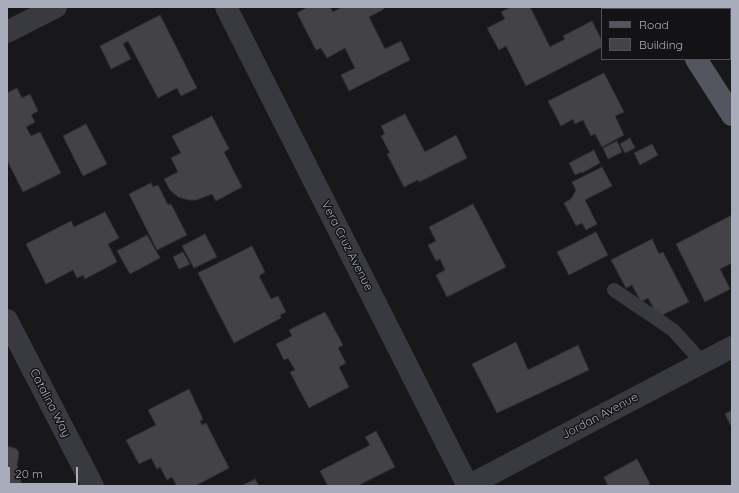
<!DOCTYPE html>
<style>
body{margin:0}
#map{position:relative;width:739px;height:493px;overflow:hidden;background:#18181a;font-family:Quicksand,sans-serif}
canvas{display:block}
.frame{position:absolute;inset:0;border:8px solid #a9adbb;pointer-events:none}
.legend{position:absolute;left:601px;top:8px;width:130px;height:52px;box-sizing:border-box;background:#131315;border:1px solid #4f5157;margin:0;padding:5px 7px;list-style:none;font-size:12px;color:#a9adbb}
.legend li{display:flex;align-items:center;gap:8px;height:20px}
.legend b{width:20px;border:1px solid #4f5157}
.scale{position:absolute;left:8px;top:467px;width:70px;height:18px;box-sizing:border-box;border:2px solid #a9adbb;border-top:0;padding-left:5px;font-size:12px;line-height:14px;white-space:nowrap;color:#a9adbb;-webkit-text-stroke:3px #131315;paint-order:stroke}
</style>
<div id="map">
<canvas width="739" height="493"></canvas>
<div class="frame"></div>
<ul class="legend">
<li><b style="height:5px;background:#54565f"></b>Road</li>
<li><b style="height:11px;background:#424247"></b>Building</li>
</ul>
<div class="scale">20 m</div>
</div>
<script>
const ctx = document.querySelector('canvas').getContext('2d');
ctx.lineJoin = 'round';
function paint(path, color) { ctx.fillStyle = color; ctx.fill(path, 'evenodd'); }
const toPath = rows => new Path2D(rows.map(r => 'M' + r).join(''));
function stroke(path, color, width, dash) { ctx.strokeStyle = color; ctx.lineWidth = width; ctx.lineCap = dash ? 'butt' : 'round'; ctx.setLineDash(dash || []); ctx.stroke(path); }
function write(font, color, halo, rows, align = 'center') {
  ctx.font = font + ' Quicksand,sans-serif'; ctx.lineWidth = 3; ctx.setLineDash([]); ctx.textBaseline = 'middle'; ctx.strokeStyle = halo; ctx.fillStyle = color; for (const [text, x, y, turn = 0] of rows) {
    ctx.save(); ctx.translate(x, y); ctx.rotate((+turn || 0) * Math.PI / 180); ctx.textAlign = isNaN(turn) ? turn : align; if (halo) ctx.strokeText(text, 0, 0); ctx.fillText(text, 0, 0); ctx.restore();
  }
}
const building = toPath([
 [308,7,330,7,333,12,342,7,383,7,384,9,369,17,385,49,401,41,410,60,349,91,341,75,355,68,345,48,327,58,321,48,316,50,297,13,308,7],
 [511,7,530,7,550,47,565,39,563,36,592,21,602,41,602,47,526,86,506,46,499,50,487,28,505,19,501,12,511,7],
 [160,15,197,88,181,96,177,88,158,98,128,41,123,44,131,59,111,69,100,46,160,15],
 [604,73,624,112,615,116,624,135,602,147,595,134,591,136,583,120,575,124,573,119,561,126,548,101,604,73],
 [17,88,22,98,30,94,38,111,31,115,35,122,26,127,31,136,40,132,61,173,23,192,7,160,7,93,17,88],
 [405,114,425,152,456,135,467,158,419,182,418,180,404,187,387,154,390,153,381,136,385,134,381,126,405,114],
 [212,116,229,149,224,152,242,187,216,201,212,194,196,200,189,200,178,197,170,190,164,179,178,172,171,158,181,153,172,136,212,116],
 [86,124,107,164,83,176,63,136,86,124],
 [630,138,635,148,625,153,620,144,630,138],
 [617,141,622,152,608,159,603,148,617,141],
 [652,144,658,155,640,165,634,153,652,144],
 [594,150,600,163,582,173,581,172,575,175,569,163,594,150],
 [602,167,612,186,585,200,597,224,586,230,582,223,576,226,564,203,571,199,576,190,572,182,602,167],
 [151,183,153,187,158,185,168,205,171,204,187,235,157,250,129,194,151,183],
 [473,204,506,267,447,297,436,275,445,270,440,259,436,261,428,245,436,241,429,227,473,204],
 [105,212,119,238,108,244,117,262,85,279,83,275,77,278,73,270,46,284,26,244,71,221,74,227,105,212],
 [732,215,732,263,720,269,730,289,705,302,676,244,732,215],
 [596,232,608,255,569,275,557,252,596,232],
 [205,234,217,257,194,268,182,246,205,234],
 [147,235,160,258,130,274,117,251,147,235],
 [652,239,659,254,663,252,689,302,658,317,648,298,641,302,632,285,626,288,611,260,652,239],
 [252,246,265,272,259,276,271,299,278,296,286,312,280,315,281,318,234,343,198,273,252,246],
 [183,252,190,264,179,269,173,257,183,252],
 [325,312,343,345,338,348,346,363,339,367,349,387,309,408,290,372,295,370,288,358,284,360,276,344,292,336,289,330,325,312],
 [516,342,528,370,578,345,589,370,497,413,472,364,516,342],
 [189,389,203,419,200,421,202,425,206,423,229,468,195,486,177,486,172,477,167,480,160,467,157,469,151,458,139,464,126,440,156,425,148,410,189,389],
 [732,410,732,428,725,414,732,410],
 [376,431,395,467,357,486,328,486,320,471,370,445,365,437,376,431],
 [7,446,17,449,19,453,17,465,22,486,7,486,7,446],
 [637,459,650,484,646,486,608,486,604,477,637,459],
 [255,479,259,486,241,486,255,479]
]);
paint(building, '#424247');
stroke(building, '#323236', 1);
stroke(toPath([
 [614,290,673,330,702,362]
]), '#393940', 14);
stroke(toPath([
 [226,7,468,486],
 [7,32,56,7],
 [7,320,93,486],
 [468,486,732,347]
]), '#393940', 22);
stroke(toPath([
 [664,7,665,9],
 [706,7,707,9],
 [730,46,732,49],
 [696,59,732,115]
]), '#54565f', 22);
write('12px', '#a9adbb', '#131315', [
 ["Vera Cruz Avenue",347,246,63],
 ["Catalina Way",50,403,63],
 ["Jordan Avenue",600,416,-28]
]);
</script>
